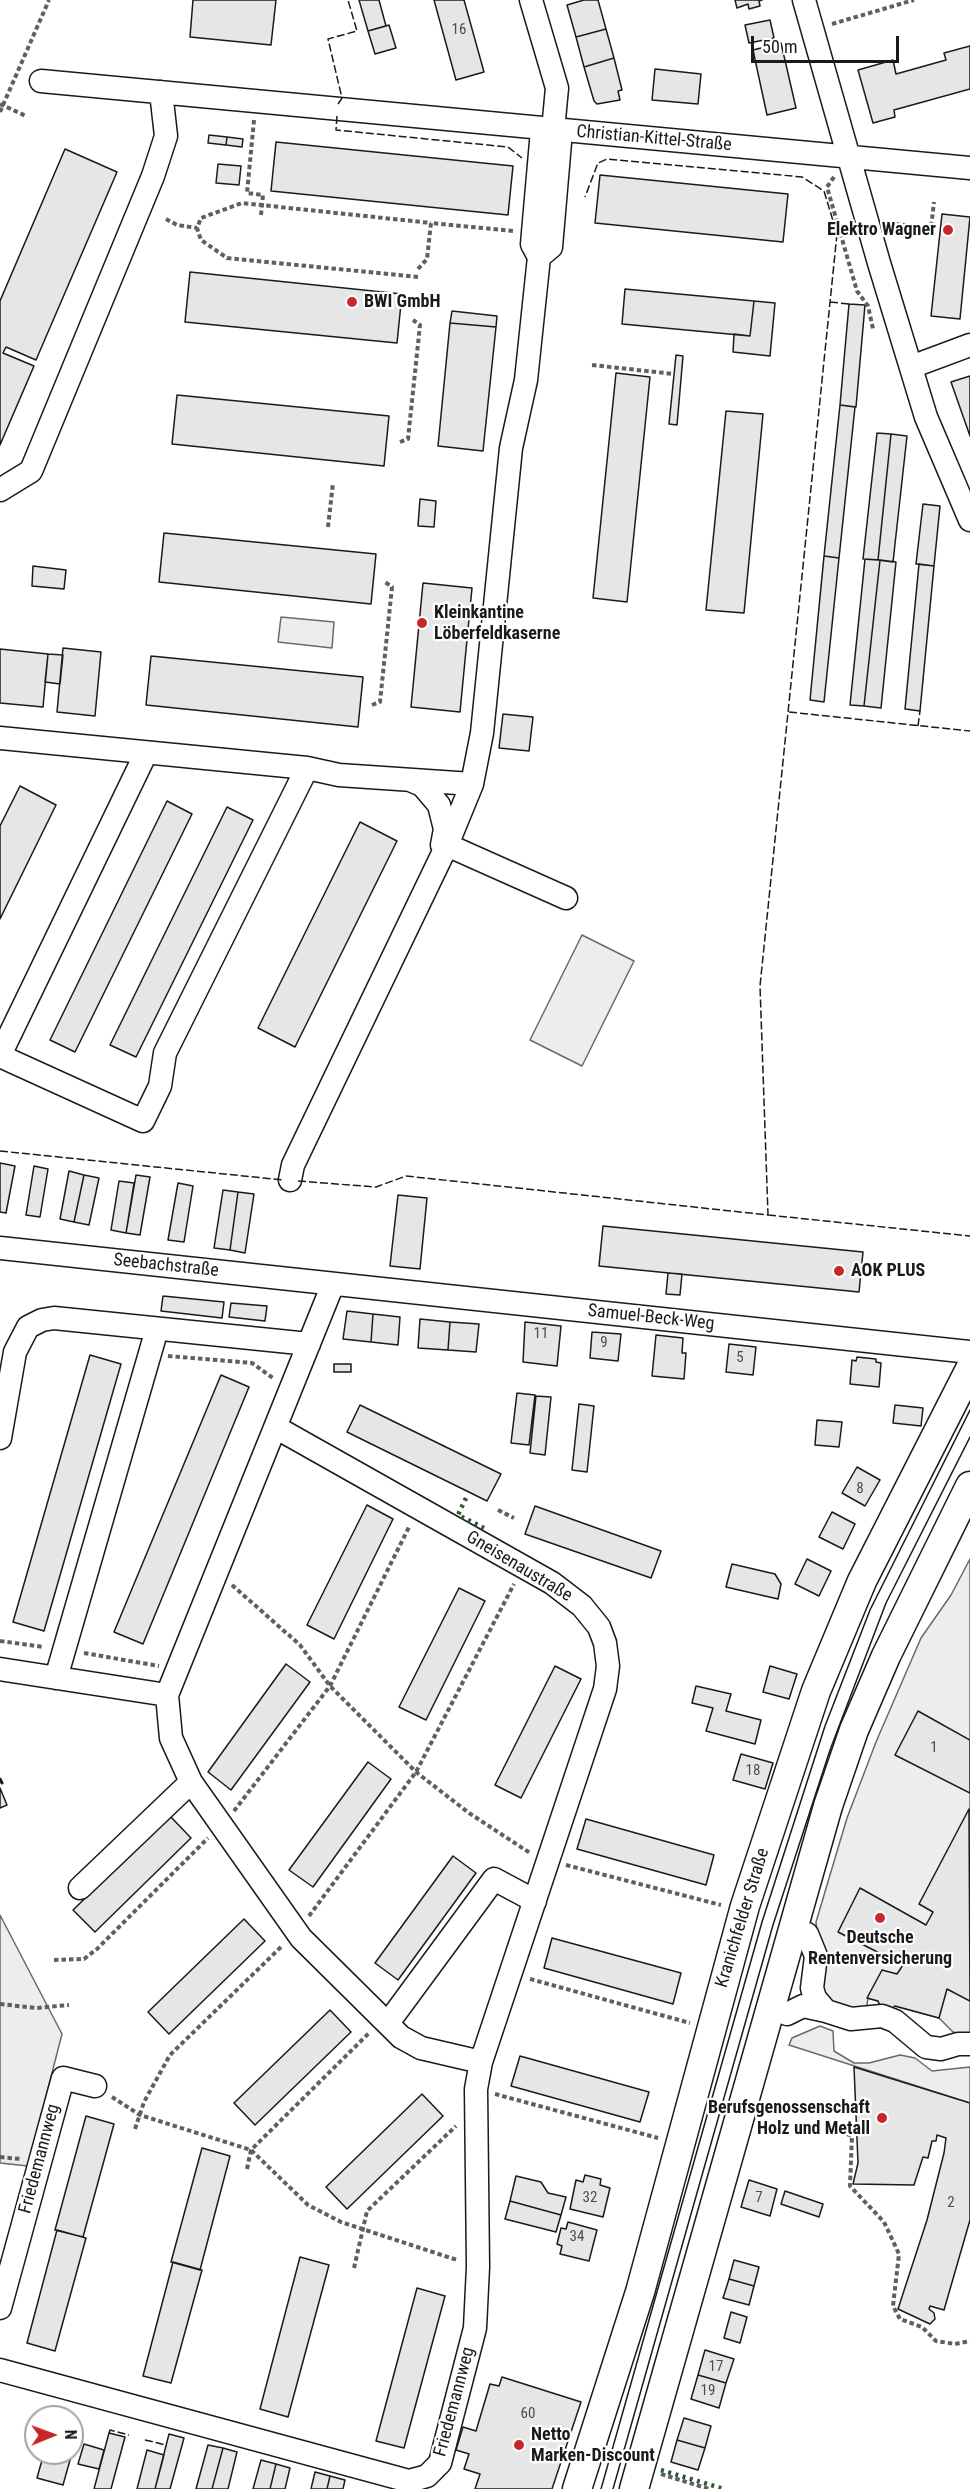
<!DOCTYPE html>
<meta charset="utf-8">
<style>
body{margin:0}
#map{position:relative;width:970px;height:2489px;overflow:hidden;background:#fff;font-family:"Roboto Condensed",sans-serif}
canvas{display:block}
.north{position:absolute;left:24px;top:2405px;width:60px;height:60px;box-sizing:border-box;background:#fff;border:2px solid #a3a3a3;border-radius:50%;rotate:89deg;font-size:16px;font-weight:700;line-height:24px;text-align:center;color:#1a1a1a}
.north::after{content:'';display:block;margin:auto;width:21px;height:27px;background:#c62828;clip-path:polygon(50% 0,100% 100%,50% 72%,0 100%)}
.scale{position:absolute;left:751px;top:36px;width:148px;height:27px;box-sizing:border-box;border:3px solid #1a1a1a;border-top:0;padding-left:8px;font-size:18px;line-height:21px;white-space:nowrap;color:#1a1a1a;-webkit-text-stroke:4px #fff;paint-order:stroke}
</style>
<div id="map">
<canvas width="970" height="2489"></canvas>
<div class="north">N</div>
<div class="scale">50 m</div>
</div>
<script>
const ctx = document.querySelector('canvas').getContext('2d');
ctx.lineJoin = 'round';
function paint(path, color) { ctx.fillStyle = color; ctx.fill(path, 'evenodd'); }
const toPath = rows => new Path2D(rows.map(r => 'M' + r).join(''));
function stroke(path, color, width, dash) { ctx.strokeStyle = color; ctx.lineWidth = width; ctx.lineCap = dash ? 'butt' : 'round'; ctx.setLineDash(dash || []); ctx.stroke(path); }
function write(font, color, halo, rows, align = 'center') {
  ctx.font = font + ' "Roboto Condensed",sans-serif'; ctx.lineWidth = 4.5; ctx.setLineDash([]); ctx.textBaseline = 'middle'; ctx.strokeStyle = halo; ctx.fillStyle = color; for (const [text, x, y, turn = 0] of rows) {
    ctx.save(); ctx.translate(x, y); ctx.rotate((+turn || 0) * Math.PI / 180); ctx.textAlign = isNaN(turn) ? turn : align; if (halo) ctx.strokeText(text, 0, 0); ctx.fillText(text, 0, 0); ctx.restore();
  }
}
const green = toPath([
 [281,617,334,622,332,648,278,642,281,617],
 [582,935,634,961,582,1066,530,1040,582,935],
 [970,1559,970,2036,953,2032,939,2018,895,2006,880,2006,878,2001,868,1998,867,2005,859,2010,823,2003,816,1922,847,1818,876,1742,921,1638,951,1595,970,1559],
 [0,1915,62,2034,28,2166,0,2163,0,1915],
 [820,2026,833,2031,834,2051,854,2063,869,2063,900,2055,915,2058,932,2071,970,2067,970,2103,789,2045,792,2038,820,2026]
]);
paint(green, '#ededed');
stroke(green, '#6a6a6a', 1.5);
const building = toPath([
 [193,0,276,0,271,45,190,37,193,0],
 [359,0,379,0,386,26,368,31,359,0],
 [434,0,464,0,484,72,456,80,434,0],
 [598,0,606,29,576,37,567,5,584,0,598,0],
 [735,0,762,0,759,1,760,6,749,9,748,4,737,8,735,0],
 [770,20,774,38,749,43,745,25,770,20],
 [389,25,396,48,375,54,368,31,389,25],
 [606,29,614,58,584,67,576,37,606,29],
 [781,43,796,108,767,115,753,50,781,43],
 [970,46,970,89,894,110,895,117,873,123,858,70,893,60,896,74,946,60,944,53,970,46],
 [614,58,622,90,618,91,620,100,597,104,594,101,584,67,614,58],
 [655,69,701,74,698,104,652,100,655,69],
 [209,135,227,137,226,145,208,143,209,135],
 [227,137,243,139,242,147,226,145,227,137],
 [276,142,513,166,508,215,271,191,276,142],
 [65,149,117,172,36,360,6,347,3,353,34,366,0,445,0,301,65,149],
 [218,164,241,166,239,185,216,183,218,164],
 [600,175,788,194,783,242,595,223,600,175],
 [942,214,970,217,960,319,931,316,942,214],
 [190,272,402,294,397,343,185,322,190,272],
 [625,289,754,301,750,336,622,324,625,289],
 [754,301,775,303,770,356,733,352,734,334,750,336,754,301],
 [849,304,865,305,856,407,840,405,849,304],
 [452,311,497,316,496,327,450,323,452,311],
 [450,323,496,327,483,451,438,446,450,323],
 [676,355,683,356,677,425,669,424,676,355],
 [616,373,650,377,627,602,593,598,616,373],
 [970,376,970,436,951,382,970,376],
 [177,395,389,416,384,466,172,444,177,395],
 [840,405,855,407,839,558,824,556,840,405],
 [726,411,763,414,744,613,706,610,726,411],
 [877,433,891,434,878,560,863,559,877,433],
 [891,434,907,436,893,562,878,560,891,434],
 [420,499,436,501,434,527,418,526,420,499],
 [923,504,940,506,934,566,916,564,923,504],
 [164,533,376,554,371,604,159,582,164,533],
 [824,556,839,558,824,702,810,700,824,556],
 [865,559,880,560,864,706,850,705,865,559],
 [880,560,896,562,881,708,864,706,880,560],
 [919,564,934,566,920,711,905,709,919,564],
 [33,566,66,570,64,589,32,586,33,566],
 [423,583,472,588,460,712,411,707,423,583],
 [63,648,101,652,95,716,57,712,63,648],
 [0,649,48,654,43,707,0,703,0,649],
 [48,654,63,655,60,684,45,682,48,654],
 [151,656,363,677,358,727,146,705,151,656],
 [503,714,533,717,529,751,499,748,503,714],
 [20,786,56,805,0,919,0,826,20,786],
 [167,801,192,814,75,1052,50,1040,167,801],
 [227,807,253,820,136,1057,110,1045,227,807],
 [360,822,397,841,295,1047,258,1028,360,822],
 [0,1163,15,1166,6,1213,0,1212,0,1163],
 [34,1166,48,1169,40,1217,26,1215,34,1166],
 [69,1171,84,1175,74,1222,60,1219,69,1171],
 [84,1175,99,1178,89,1225,74,1222,84,1175],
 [136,1175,150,1177,140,1235,126,1233,136,1175],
 [119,1181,134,1183,126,1233,111,1230,119,1181],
 [178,1183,193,1186,184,1242,168,1240,178,1183],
 [223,1190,238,1192,230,1250,214,1248,223,1190],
 [238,1192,254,1194,245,1253,230,1250,238,1192],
 [398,1195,427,1198,420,1269,390,1266,398,1195],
 [603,1226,863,1252,859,1292,599,1266,603,1226],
 [668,1273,682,1274,680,1295,666,1294,668,1273],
 [163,1296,224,1302,222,1318,161,1311,163,1296],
 [231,1303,267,1306,265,1321,229,1317,231,1303],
 [347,1311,373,1314,371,1342,343,1339,347,1311],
 [373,1314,400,1317,398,1345,371,1342,373,1314],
 [420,1319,450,1322,448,1350,418,1348,420,1319],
 [450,1322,479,1324,476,1352,448,1350,450,1322],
 [525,1322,561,1326,557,1366,523,1362,525,1322],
 [592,1332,621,1334,618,1361,590,1358,592,1332],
 [656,1335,683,1338,682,1353,686,1353,684,1379,652,1376,656,1335],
 [729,1344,756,1347,753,1375,726,1372,729,1344],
 [90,1355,121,1364,44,1631,13,1622,90,1355],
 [857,1357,876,1359,876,1362,881,1363,879,1387,850,1384,852,1360,856,1361,857,1357],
 [334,1364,351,1364,351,1372,334,1372,334,1364],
 [221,1375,249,1387,143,1644,114,1632,221,1375],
 [517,1393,535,1395,529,1445,511,1443,517,1393],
 [536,1396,551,1397,545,1455,530,1453,536,1396],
 [579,1404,594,1406,587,1472,572,1470,579,1404],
 [360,1405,501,1474,487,1501,347,1432,360,1405],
 [895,1405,923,1408,921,1426,893,1423,895,1405],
 [817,1420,842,1422,839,1447,815,1445,817,1420],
 [857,1467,880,1480,865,1506,842,1493,857,1467],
 [367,1505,393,1519,334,1639,307,1625,367,1505],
 [535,1506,661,1551,651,1578,525,1534,535,1506],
 [832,1512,855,1524,843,1549,819,1537,832,1512],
 [807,1559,831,1571,819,1596,795,1584,807,1559],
 [732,1564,775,1574,781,1584,778,1599,726,1587,732,1564],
 [459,1588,485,1601,426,1720,399,1707,459,1588],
 [286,1664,310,1682,231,1790,208,1772,286,1664],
 [555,1666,581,1679,521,1798,495,1785,555,1666],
 [770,1666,797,1674,789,1699,763,1692,770,1666],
 [696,1686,731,1694,726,1711,761,1720,755,1744,706,1731,713,1708,692,1703,696,1686],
 [918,1711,970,1740,970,1793,895,1755,918,1711],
 [741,1754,773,1763,765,1789,733,1780,741,1754],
 [368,1762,391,1779,313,1887,289,1870,368,1762],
 [0,1788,7,1805,0,1808,0,1788],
 [969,1809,970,2001,947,1989,939,2018,895,2006,891,2009,880,2006,878,2001,867,1998,882,1970,897,1974,903,1965,838,1932,860,1888,926,1925,933,1912,919,1904,969,1809],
 [170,1816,191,1838,95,1932,73,1910,170,1816],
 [586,1819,714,1855,706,1885,577,1849,586,1819],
 [453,1856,476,1873,398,1980,375,1963,453,1856],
 [244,1919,265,1941,169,2034,148,2012,244,1919],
 [552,1938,681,1973,673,2004,544,1968,552,1938],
 [330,2010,351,2032,255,2125,234,2103,330,2010],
 [520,2056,649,2092,640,2122,511,2086,520,2056],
 [854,2067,970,2103,970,2220,944,2310,930,2306,929,2309,934,2313,935,2319,930,2324,898,2309,927,2220,944,2153,946,2138,937,2135,936,2141,932,2141,928,2158,923,2157,914,2185,853,2184,858,2163,854,2067],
 [422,2094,443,2116,347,2209,326,2187,422,2094],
 [86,2116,114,2124,83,2237,55,2230,86,2116],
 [202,2148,230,2156,200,2270,171,2262,202,2148],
 [585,2175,601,2179,600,2185,610,2188,603,2217,570,2209,576,2180,583,2182,585,2175],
 [516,2176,541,2182,548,2193,566,2197,561,2215,510,2201,516,2176],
 [749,2180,777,2189,770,2216,741,2207,749,2180],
 [785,2191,823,2204,819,2217,781,2204,785,2191],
 [510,2201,561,2215,556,2232,505,2219,510,2201],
 [568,2222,597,2230,589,2261,560,2254,562,2246,557,2244,561,2228,566,2229,568,2222],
 [57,2230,86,2238,55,2351,27,2343,57,2230],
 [300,2257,329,2265,288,2417,260,2409,300,2257],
 [734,2260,759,2267,754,2286,729,2279,734,2260],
 [173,2262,202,2270,171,2383,143,2376,173,2262],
 [729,2279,754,2286,749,2305,723,2298,729,2279],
 [417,2288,445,2296,404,2448,376,2441,417,2288],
 [731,2312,747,2317,740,2343,724,2338,731,2312],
 [705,2350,734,2359,726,2383,698,2375,705,2350],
 [698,2375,726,2383,719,2408,691,2399,698,2375],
 [502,2377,581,2402,552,2489,475,2489,480,2474,464,2469,469,2454,456,2450,463,2427,476,2431,490,2384,499,2386,502,2377],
 [684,2418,711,2426,705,2448,677,2440,684,2418],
 [109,2433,125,2437,111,2489,94,2489,109,2433],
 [169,2434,184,2438,170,2489,155,2489,169,2434],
 [677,2440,705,2448,698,2470,671,2462,677,2440],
 [84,2444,104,2450,99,2469,78,2464,84,2444],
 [208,2445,223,2448,212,2489,196,2489,208,2445],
 [223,2448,237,2452,228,2489,212,2489,223,2448],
 [147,2450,164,2455,155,2489,137,2489,147,2450],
 [44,2453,72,2453,63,2485,37,2478,44,2453],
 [261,2460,276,2464,270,2489,253,2489,261,2460],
 [276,2464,290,2468,285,2489,270,2489,276,2464],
 [315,2472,330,2476,327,2489,311,2489,315,2472],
 [330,2476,345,2480,343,2489,327,2489,330,2476]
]);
paint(building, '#e6e6e6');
stroke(building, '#1a1a1a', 1.5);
const minor = toPath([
 [531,0,557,88,553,130],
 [804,0,879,263,926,417,970,520],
 [41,81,970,168],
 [539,257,551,247,561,131],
 [911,367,970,345],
 [0,490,31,471,153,176,166,136,161,92],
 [0,738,307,768,339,775,472,784],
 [410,780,422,785,439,805,445,829,442,845],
 [447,845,566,898],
 [0,1055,146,753],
 [0,1056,143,1121,160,1086,165,1053,307,768],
 [290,1180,293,1165,447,845,472,784,482,733,511,448,526,380,539,257,532,244,542,130],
 [0,1248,970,1352],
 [333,1284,167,1695,171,1738,191,1782,301,1938,401,2037,421,2048,481,2062],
 [0,1438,15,1352,28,1327,42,1320,54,1318,309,1344],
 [0,1669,167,1695],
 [56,1678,157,1329],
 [80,1888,191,1782],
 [807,1934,816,1956,812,1988,815,1998,826,2011,851,2019,882,2016,895,2021,926,2047,941,2049,958,2044,970,2044],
 [787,2014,803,2006,826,2011],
 [388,2023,494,1879,535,1901],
 [0,2308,63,2078,95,2086],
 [0,2370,409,2481,427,2476,440,2463,475,2328,478,2267,476,2089,481,2062,605,1689,608,1666,605,1643,599,1627,582,1606,552,1583,277,1428]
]);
const major = toPath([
 [577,2489,640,2292,745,1906,816,1691,862,1581,970,1369],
 [634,2489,828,1806,854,1730,886,1656,970,1486]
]);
stroke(minor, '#1a1a1a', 25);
stroke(major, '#1a1a1a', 31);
stroke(toPath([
 [832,24,914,0],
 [0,104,26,116],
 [0,112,49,0],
 [254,120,247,193,263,195,261,215],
 [834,177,827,187,857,291,868,306,873,329],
 [166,219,177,225,197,228],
 [888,223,931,228,934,202],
 [418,269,427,259,431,223,513,231],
 [418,277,227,258,201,240,197,228,201,218,242,203,431,223],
 [592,365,674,374],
 [400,442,408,439,420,325,413,320],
 [328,527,333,483],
 [372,705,380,702,392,587,385,582],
 [168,1356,252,1363,273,1378],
 [498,1510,514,1518],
 [232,1585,300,1645,330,1686,416,1772,469,1813,530,1853],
 [0,1641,44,1647],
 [84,1653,159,1666],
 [234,1811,330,1686,410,1525],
 [566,1865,721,1905],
 [309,1916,416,1772,514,1584],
 [54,1960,84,1959,97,1949,208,1838],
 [530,1979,690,2023],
 [0,2004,36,2008,69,2005],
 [495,2094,658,2138],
 [112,2097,140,2115,251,2150,308,2205,341,2222,457,2260],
 [826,2126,852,2136,850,2186,884,2222,899,2254,893,2306,900,2319,922,2327,936,2341,955,2344,970,2341],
 [135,2129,144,2102,170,2055,282,1946],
 [0,2157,21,2159],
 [247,2169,251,2150,370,2032],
 [354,2268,367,2211,456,2126],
 [661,2474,709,2489]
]), '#5f5f5f', 4, [4.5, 3]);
stroke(minor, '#fff', 22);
stroke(major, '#fff', 28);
stroke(toPath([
 [601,2489,762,1922,825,1726,870,1610,970,1410],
 [613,2489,773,1925,830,1750,886,1603,970,1437]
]), '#1a1a1a', 1.5);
stroke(toPath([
 [466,1498,458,1515,484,1528],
 [661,2470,724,2489]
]), '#2b5a34', 4.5, [3, 4.5]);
stroke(toPath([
 [338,104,342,98,328,39,357,31,348,0],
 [337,116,336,130,508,147,522,158],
 [830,302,849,304],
 [789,712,970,731],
 [918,726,920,711],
 [0,1151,283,1180],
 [298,1181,376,1187,406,1176,768,1215,760,986,837,234,824,191,802,177,607,159,598,163,585,197],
 [768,1215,970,1236],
 [109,2433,110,2430,129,2435],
 [145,2440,166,2445]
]), '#1a1a1a', 1.5, [8, 3]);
stroke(toPath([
 [0,1779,2,1783]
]), '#1a1a1a', 3);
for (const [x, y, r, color] of [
 [948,230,6,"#c62828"],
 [352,302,6,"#c62828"],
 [422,623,6,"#c62828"],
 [839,1271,6,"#c62828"],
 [880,1918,6,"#c62828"],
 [882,2118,6,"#c62828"],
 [519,2445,6,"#c62828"]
]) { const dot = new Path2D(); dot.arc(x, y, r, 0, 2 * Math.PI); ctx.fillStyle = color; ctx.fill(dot); stroke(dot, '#fff', 2); }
write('15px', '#4d4d4d', null, [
 ["16",459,30],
 ["11",541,1334],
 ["9",604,1343],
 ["5",740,1358],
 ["8",860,1489],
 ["1",934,1748],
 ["18",753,1771],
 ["32",590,2198],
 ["7",759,2198],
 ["2",951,2203],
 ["34",577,2237],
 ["17",716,2367],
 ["19",708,2391],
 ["60",528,2414]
]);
write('18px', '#1a1a1a', '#fff', [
 ["Christian-Kittel-Straße",654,139,5],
 ["Seebachstraße",166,1266,6],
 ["Samuel-Beck-Weg",651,1318,6],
 ["Gneisenaustraße",519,1567,31],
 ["Kranichfelder Straße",743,1918,-73],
 ["Friedemannweg",40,2159,-75],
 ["Friedemannweg",455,2402,-75]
]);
write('bold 18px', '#1a1a1a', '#fff', [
 ["Elektro Wagner",936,230,"right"],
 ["BWI GmbH",364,302],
 ["Kleinkantine",434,613],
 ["Löberfeldkaserne",434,634],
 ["AOK PLUS",851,1271],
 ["Deutsche",880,1938,"center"],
 ["Rentenversicherung",880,1959,"center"],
 ["Berufsgenossenschaft",870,2108,"right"],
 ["Holz und Metall",870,2129,"right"],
 ["Netto",531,2435],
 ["Marken-Discount",531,2456]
], 'left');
</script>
